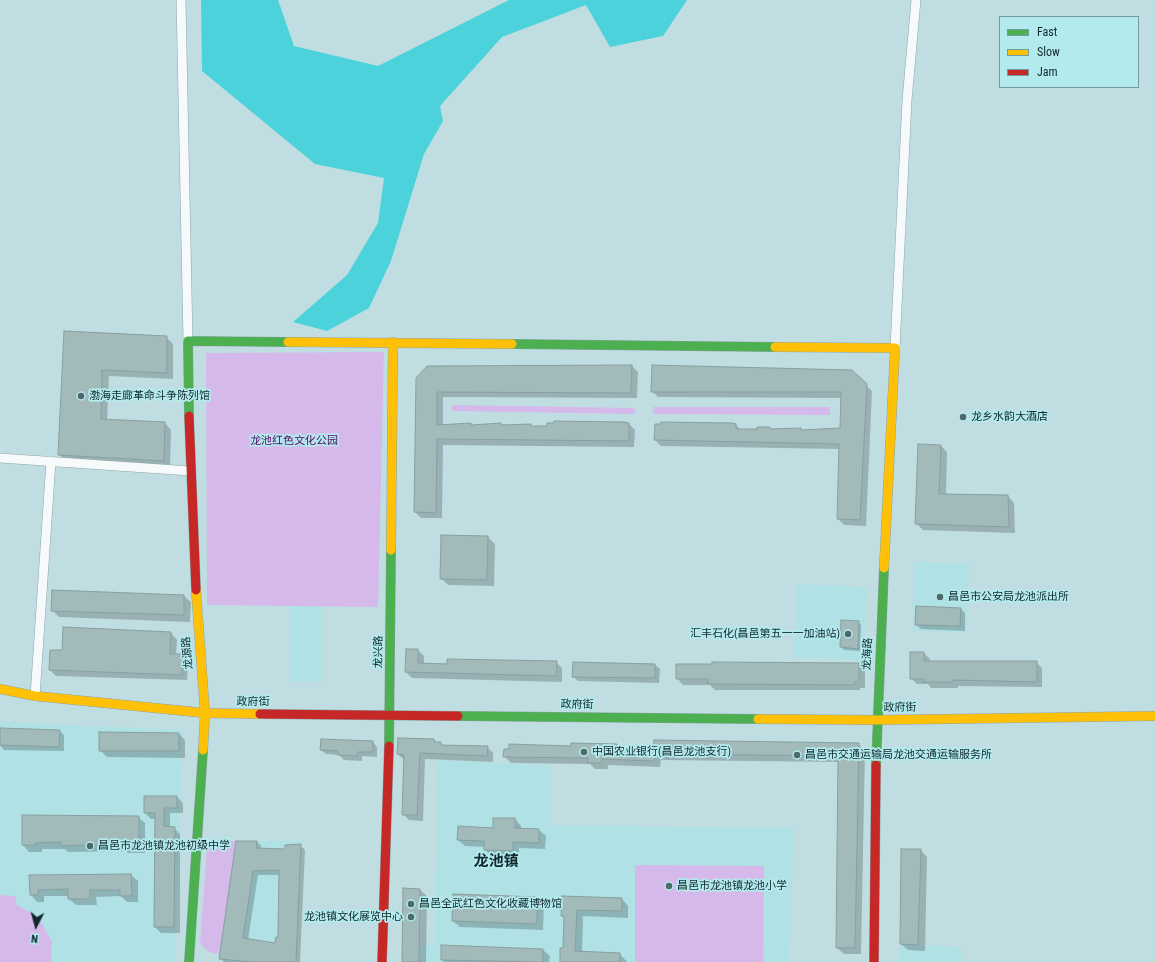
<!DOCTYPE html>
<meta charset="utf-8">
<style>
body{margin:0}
#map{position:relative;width:1155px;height:962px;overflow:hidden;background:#c0dee1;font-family:"Roboto Condensed",sans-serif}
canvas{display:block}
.legend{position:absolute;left:999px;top:16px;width:140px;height:72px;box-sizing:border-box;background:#b3eaee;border:1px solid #739ca0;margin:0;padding:5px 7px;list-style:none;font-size:12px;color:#12282a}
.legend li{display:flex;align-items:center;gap:8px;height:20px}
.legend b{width:20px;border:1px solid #739ca0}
.north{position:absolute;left:16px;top:906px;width:40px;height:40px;-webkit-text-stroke:3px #b3eaee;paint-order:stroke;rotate:186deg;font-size:11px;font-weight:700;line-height:16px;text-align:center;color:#12282a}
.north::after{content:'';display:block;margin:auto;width:14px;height:18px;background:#12282a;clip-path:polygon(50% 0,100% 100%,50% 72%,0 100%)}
</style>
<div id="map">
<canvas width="1155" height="962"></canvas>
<ul class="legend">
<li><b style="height:5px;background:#4caf50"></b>Fast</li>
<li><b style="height:5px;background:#ffc107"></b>Slow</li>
<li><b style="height:5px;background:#c62828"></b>Jam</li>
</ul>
<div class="north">N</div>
</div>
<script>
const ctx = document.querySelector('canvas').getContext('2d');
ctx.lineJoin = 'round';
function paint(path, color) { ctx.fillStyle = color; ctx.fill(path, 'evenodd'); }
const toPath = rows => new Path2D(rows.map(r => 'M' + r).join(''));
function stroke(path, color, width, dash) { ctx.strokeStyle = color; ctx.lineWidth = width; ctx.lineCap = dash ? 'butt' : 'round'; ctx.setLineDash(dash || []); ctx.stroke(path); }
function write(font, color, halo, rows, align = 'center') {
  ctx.font = font + ' "Roboto Condensed","Noto Sans SC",sans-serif'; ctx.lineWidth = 3.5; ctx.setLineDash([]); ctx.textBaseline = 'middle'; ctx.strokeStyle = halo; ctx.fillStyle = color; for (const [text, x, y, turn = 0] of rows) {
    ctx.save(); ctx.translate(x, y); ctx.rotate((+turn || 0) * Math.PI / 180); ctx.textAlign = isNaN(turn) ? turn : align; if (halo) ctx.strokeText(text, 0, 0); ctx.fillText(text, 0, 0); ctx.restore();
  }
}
paint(toPath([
 [914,562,969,564,966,632,913,631],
 [797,584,867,587,863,660,793,657],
 [289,606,322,606,321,682,290,682],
 [0,722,183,730,175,962,0,962],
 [438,760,552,766,550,825,794,828,789,962,419,962,420,945,435,945],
 [236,841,301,841,296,962,219,962],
 [900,944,962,947,961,962,899,962]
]), '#b0e1e5');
paint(toPath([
 [384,352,378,607,207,605,206,353],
 [452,405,635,408,635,414,452,411],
 [653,407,830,407,830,415,653,414],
 [218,840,236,841,220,954,209,952,200,944,207,847,212,842],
 [635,865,764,866,763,962,635,962],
 [0,895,15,896,17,905,31,913,42,924,52,941,51,962,0,962]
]), '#d6b9eb');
paint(toPath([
 [201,0,278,0,294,46,378,66,509,0,687,0,663,36,610,47,586,5,502,37,440,106,443,121,424,154,391,261,369,308,327,331,293,322,347,275,378,223,384,178,315,164,202,71]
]), '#4cd2db');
paint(toPath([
 [65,332,166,337,173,344,173,379,109,376,107,421,165,423,171,430,170,468,66,461,59,454],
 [632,366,638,372,637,398,443,397,443,425,470,424,472,426,501,424,503,426,530,425,533,427,629,424,635,430,634,447,443,445,442,518,421,518,415,512,417,379],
 [851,371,872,391,866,526,844,525,838,519,840,449,661,446,655,440,736,425,741,430,770,428,772,430,801,429,803,431,841,429,842,398,658,397,652,391],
 [941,446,947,452,946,495,1008,496,1014,503,1015,533,923,530,916,523],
 [442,536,488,537,495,544,494,586,448,585,441,578],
 [184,596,191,602,190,622,59,617,52,610],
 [961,609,965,613,965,631,921,629,916,624],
 [858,622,861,625,860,651,844,650,841,647],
 [171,633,177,640,176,655,182,655,188,661,187,680,56,676,50,670,63,651],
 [418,650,424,656,424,664,556,662,562,668,562,682,412,678,406,672],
 [924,653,930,659,930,662,1036,662,1042,668,1042,687,958,686,958,688,931,688,928,684,917,684,911,678],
 [859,664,865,670,865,688,860,688,860,690,715,690,710,685,683,685,677,678],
 [655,665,660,669,659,683,578,681,573,677],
 [0,729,59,731,64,735,64,751,4,750,0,745],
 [179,734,185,740,185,758,107,757,100,750],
 [434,740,443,746,487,747,493,753,493,762,425,759,423,821,409,820,403,814,404,760,398,754],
 [373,742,377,747,377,757,362,756,362,761,344,760,339,755,326,754,321,750],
 [858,744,865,750,861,954,844,954,837,948,839,762,661,760,660,767,608,765,608,769,595,769,590,764,511,763,504,756,572,747,616,745,620,749],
 [177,797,183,803,183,813,170,813,170,828,174,828,180,834,180,933,161,933,155,927,156,819,151,819,145,813],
 [138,817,145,823,145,853,128,853,126,851,68,852,65,849,42,849,42,852,29,852,23,845],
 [515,819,521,826,521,829,539,830,546,836,545,849,519,848,519,857,491,856,485,849,485,847,465,846,458,840,494,829],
 [257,842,261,846,261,850,286,850,300,845,305,850,300,962,224,962,220,958],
 [258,875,279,875,279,938,276,944,248,940],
 [921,850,927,857,925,951,908,950,901,944],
 [131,875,138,881,138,902,127,902,121,896,96,897,97,905,76,905,69,899,69,896,44,896,44,902,37,902,31,895,30,876],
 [420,890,427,896,426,962,403,962],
 [563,897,622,899,628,906,628,918,583,916,582,952,620,954,627,962,561,962,564,949,565,919,562,916],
 [537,898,544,905,543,930,460,927,453,921],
 [543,950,550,956,549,962,444,962,442,960]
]), '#0003');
const building = toPath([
 [64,331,167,336,167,373,102,370,101,419,165,422,164,461,58,455,64,331],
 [632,365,631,393,437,392,437,425,471,423,471,425,501,423,501,425,531,424,531,426,547,426,547,423,554,423,554,421,624,422,629,423,629,441,437,439,436,513,414,512,416,378,427,366,632,365],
 [652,365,852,370,867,384,860,520,837,519,839,444,654,440,655,424,661,424,661,422,732,423,736,424,736,429,757,429,757,427,770,427,770,429,801,428,801,430,840,428,841,392,651,392,652,365],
 [918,444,941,445,939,494,1008,495,1009,527,915,524,918,444],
 [441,535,488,536,487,580,440,579,441,535],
 [52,590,184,595,184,615,51,611,52,590],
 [916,606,961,608,960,626,915,625,916,606],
 [841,620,859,621,858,649,840,647,841,620],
 [63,627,171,632,170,654,182,654,182,675,49,670,50,650,62,650,63,627],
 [406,649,418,649,418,663,447,664,447,659,557,661,556,676,405,672,406,649],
 [910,652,924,652,924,661,1037,661,1037,682,952,680,952,682,924,682,924,679,910,679,910,652],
 [573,662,655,664,655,678,572,677,573,662],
 [712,662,859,663,859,682,854,682,854,685,708,684,708,679,676,679,676,664,712,664,712,662],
 [0,728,60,730,59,747,0,745,0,728],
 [99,732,179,733,179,751,99,751,99,732],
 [398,738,434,739,434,742,441,742,441,745,488,746,487,756,420,753,417,815,402,815,404,755,397,754,398,738],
 [321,739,373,741,373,752,358,752,357,756,338,755,338,751,320,750,321,739],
 [654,740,859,743,855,948,836,948,838,756,655,754,654,761,602,759,602,763,588,763,588,758,503,757,504,749,509,749,509,744,571,746,571,743,617,744,617,748,653,748,654,740],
 [144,796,177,796,177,808,164,808,164,826,175,827,174,927,154,927,155,813,144,813,144,796],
 [22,815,139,816,139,847,121,847,121,844,61,846,61,842,35,843,35,845,22,845,22,815],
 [493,818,515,818,515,828,539,829,539,843,513,842,513,851,484,850,484,841,457,840,458,826,493,828,493,818],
 [236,841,257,841,256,848,285,849,285,845,301,844,296,962,253,962,219,959,236,841],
 [279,870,278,937,276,937,275,943,243,938,253,871,279,870],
 [901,849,921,849,918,945,900,944,901,849],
 [131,874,132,896,120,896,120,890,90,890,90,899,68,899,68,889,38,890,38,895,30,895,29,875,131,874],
 [403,888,420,889,419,962,402,962,403,888],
 [453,894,537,897,537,924,452,921,453,894],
 [562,896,622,898,622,911,577,910,575,951,620,953,620,962,560,962,560,948,563,948,564,916,561,916,562,896],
 [441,945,543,949,543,962,441,960,441,945]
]);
paint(building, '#a3baba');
stroke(building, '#879f9e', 1);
const street = toPath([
 [181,0,188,341],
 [895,348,907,100,916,0],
 [0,458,190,471],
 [35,696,51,461]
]);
const fast = toPath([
 [512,344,775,347],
 [189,416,188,341,288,342],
 [458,716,758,719],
 [389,746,391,550],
 [876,765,884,568],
 [189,962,203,750]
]);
const slow = toPath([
 [288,342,512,344],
 [775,347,895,348,884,568],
 [391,550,393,342],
 [196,590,205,713,203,750],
 [0,689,35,696,205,713,260,714],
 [758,719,877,720,1155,716]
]);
const jam = toPath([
 [189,416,196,590],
 [260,714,458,716],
 [382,962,389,746],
 [874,962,876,765]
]);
stroke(street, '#8ea5a7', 10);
stroke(fast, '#8ea5a7', 10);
stroke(slow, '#8ea5a7', 10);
stroke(jam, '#8ea5a7', 10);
stroke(street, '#f6fafa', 9);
stroke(fast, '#4caf50', 9);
stroke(slow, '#ffc107', 9);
stroke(jam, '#c62828', 9);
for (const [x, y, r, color] of [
 [81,396,4,"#4f686a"],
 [963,417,4,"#4f686a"],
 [940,597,4,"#4f686a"],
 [848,634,4,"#4f686a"],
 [584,752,4,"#4f686a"],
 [797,755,4,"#4f686a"],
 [90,846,4,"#4f686a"],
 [669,886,4,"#4f686a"],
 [411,904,4,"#4f686a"],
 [411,917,4,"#4f686a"]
]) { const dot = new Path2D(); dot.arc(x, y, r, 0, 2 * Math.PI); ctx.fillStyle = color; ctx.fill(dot); stroke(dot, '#b3eaee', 1.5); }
write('11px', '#12282a', '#b3eaee', [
 ["渤海走廊革命斗争陈列馆",89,396],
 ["龙乡水韵大酒店",971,417],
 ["昌邑市公安局龙池派出所",948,597],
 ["汇丰石化(昌邑第五一一加油站)",840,634,"right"],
 ["中国农业银行(昌邑龙池支行)",592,752],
 ["昌邑市交通运输局龙池交通运输服务所",805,755],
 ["昌邑市龙池镇龙池初级中学",98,846],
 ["昌邑市龙池镇龙池小学",677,886],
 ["昌邑全武红色文化收藏博物馆",419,904],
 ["龙池镇文化展览中心",403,917,"right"]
], 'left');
write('11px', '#5a0965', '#b3eaee', [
 ["龙池红色文化公园",294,441]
]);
write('11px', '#12282a', '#b3eaee', [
 ["龙兴路",379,652,-89],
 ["龙源路",188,653,-95],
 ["龙海路",868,654,-87],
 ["政府街",253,702],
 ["政府街",577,705,1],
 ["政府街",900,708,-1]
]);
write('bold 15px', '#12282a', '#b3eaee', [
 ["龙池镇",496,862]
]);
</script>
